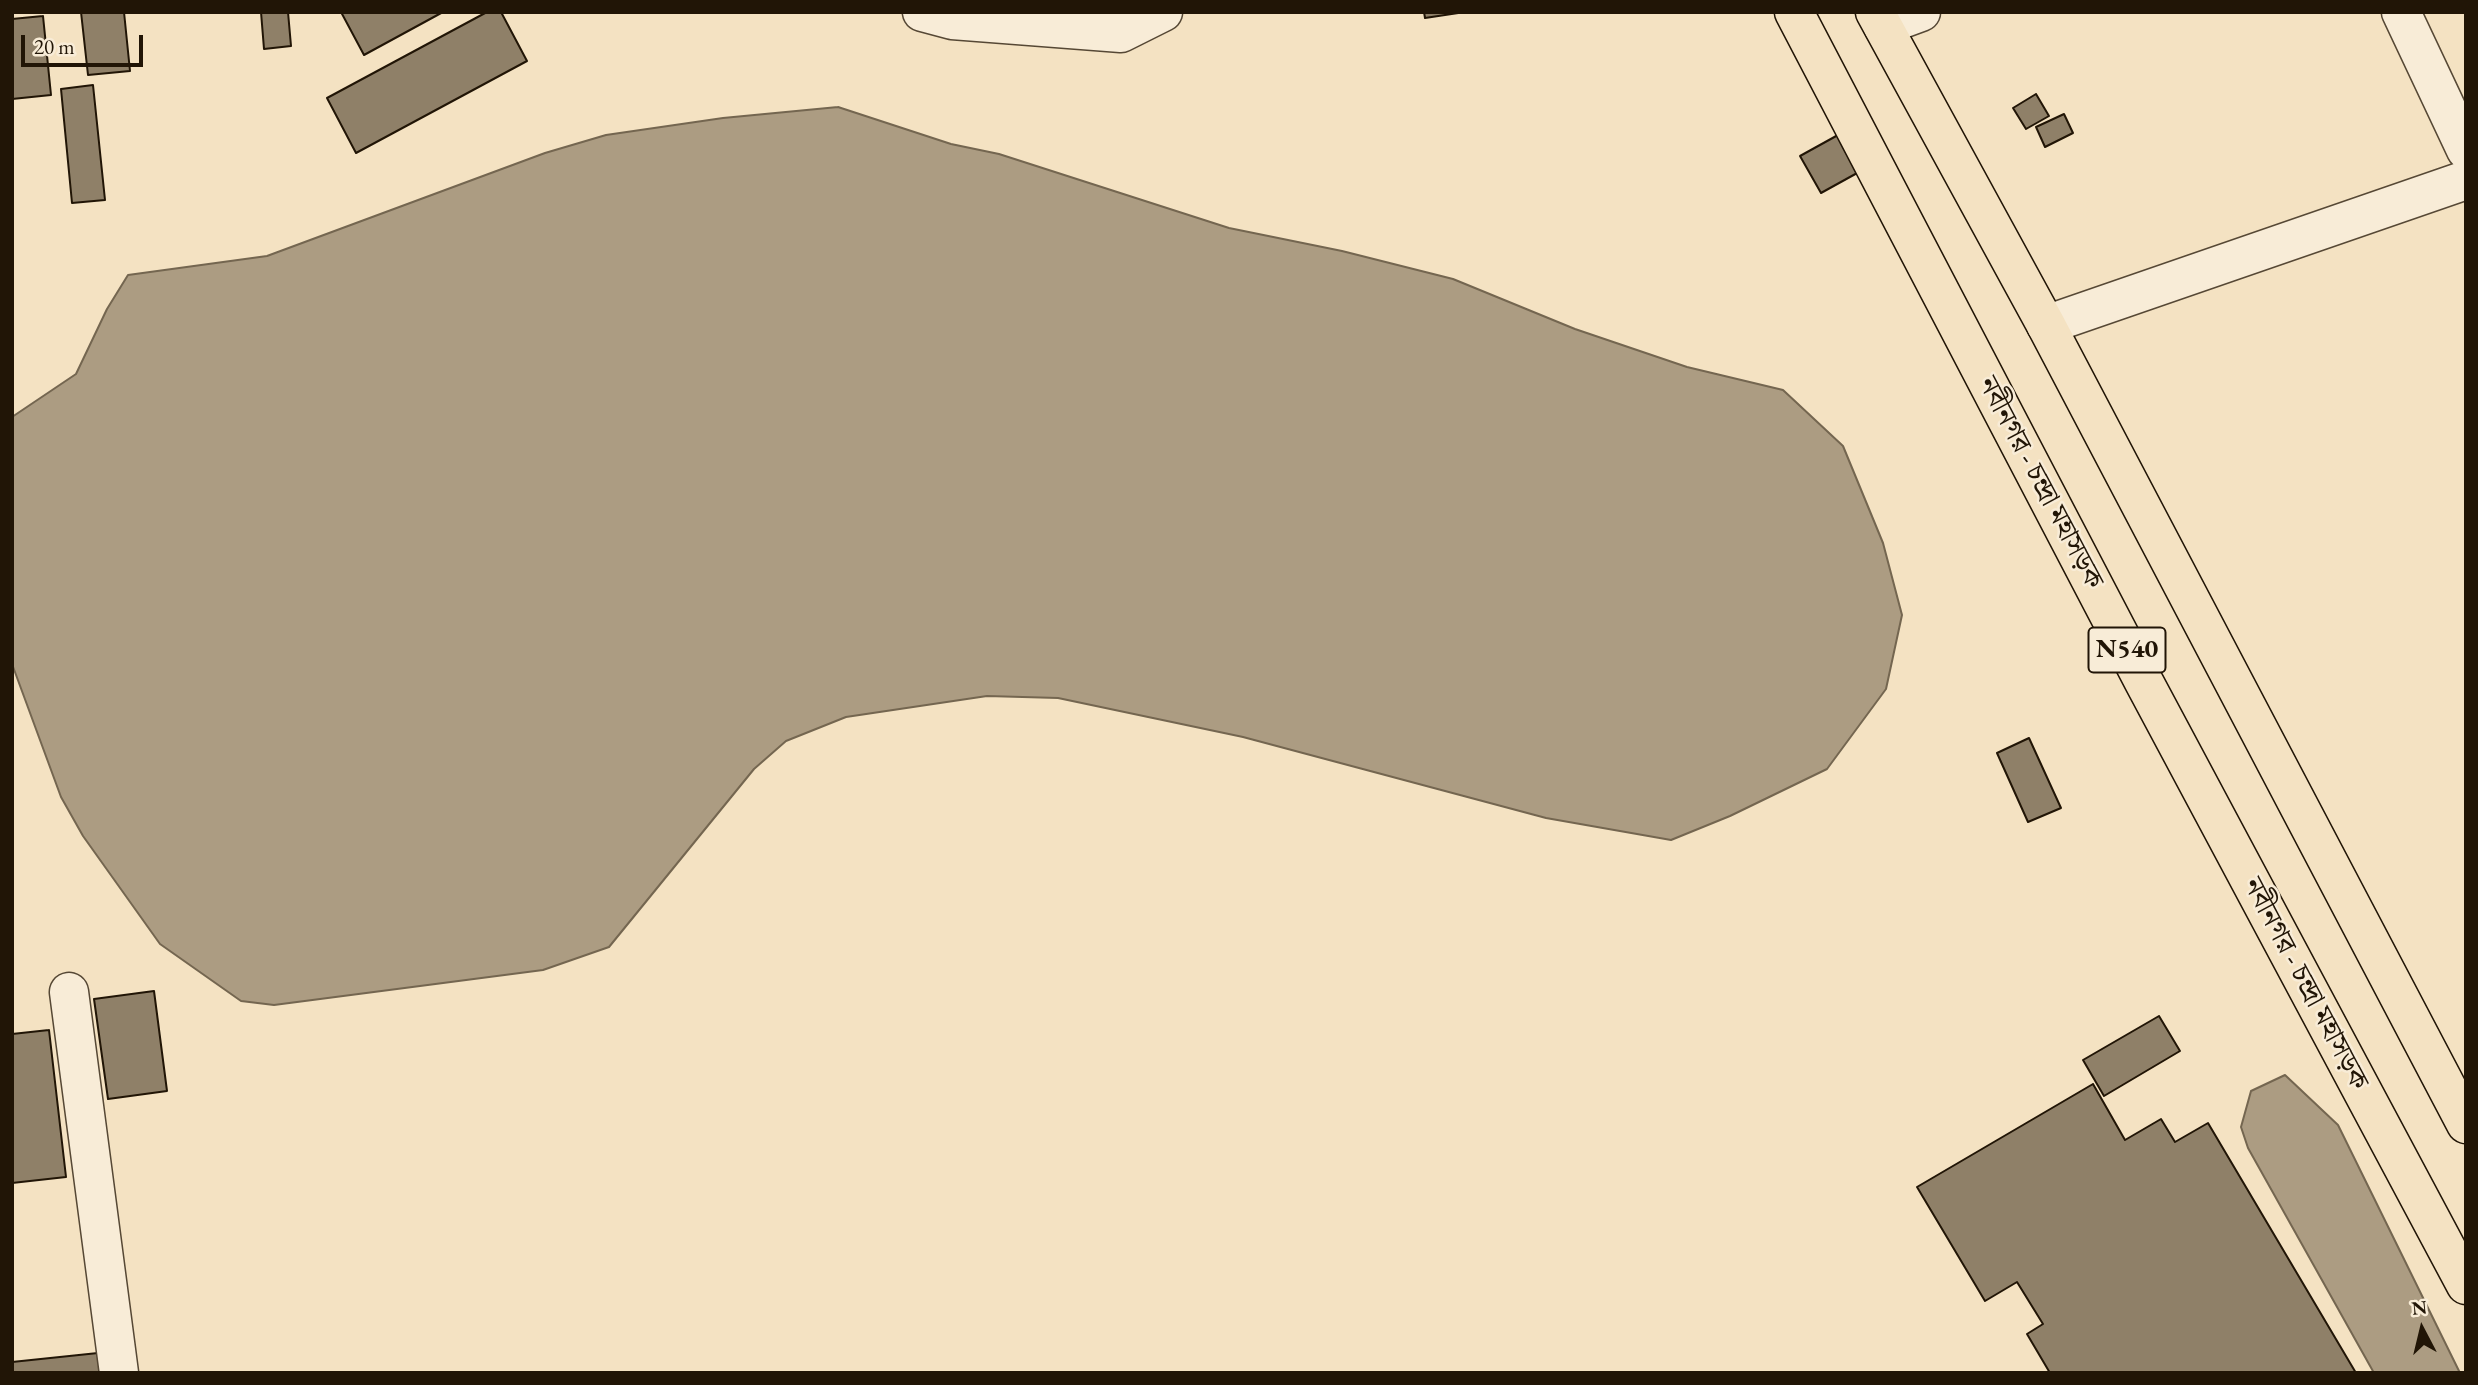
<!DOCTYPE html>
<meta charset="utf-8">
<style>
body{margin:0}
#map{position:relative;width:2478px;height:1385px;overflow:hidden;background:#f4e2c2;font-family:"EB Garamond",serif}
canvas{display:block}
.frame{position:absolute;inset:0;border:14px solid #211506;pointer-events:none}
.north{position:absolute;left:2387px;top:1294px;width:70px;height:70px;-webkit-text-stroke:5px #f8ecd7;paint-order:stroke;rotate:353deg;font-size:19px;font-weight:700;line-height:28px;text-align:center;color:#211506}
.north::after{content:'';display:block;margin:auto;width:24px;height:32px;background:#211506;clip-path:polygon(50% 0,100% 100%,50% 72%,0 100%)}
.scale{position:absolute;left:21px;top:35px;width:122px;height:32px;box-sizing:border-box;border:4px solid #211506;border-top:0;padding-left:9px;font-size:21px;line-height:24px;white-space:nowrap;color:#211506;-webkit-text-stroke:5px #f8ecd7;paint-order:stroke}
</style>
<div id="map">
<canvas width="2478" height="1385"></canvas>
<div class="frame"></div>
<div class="north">N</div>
<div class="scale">20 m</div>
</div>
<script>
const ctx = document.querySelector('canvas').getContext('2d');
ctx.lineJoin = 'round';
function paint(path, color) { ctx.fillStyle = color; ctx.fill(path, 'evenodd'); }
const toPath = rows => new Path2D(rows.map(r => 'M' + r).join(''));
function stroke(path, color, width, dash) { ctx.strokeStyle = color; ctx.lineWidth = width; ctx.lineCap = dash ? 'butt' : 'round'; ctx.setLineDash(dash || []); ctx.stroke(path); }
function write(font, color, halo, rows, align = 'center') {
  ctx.font = font + ' "EB Garamond","Noto Serif Bengali",serif'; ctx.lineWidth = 5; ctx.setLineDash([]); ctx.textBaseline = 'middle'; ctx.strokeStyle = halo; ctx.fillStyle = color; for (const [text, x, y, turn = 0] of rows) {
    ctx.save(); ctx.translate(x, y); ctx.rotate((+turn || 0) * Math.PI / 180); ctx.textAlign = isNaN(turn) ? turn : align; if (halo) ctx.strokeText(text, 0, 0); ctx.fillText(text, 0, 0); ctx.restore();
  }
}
const water = toPath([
 [838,107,951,144,999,154,1229,228,1342,251,1453,279,1575,329,1687,367,1783,390,1843,446,1883,543,1902,615,1886,689,1827,769,1730,816,1671,840,1546,818,1243,737,1058,698,987,696,846,717,786,741,754,769,609,947,543,970,274,1005,241,1001,160,944,83,836,61,797,12,664,12,417,76,374,107,309,128,275,267,256,545,153,606,135,723,118,838,107],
 [2285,1075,2338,1125,2460,1373,2374,1373,2248,1148,2241,1127,2251,1091,2285,1075]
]);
paint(water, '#ac9c82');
stroke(water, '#746650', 2);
const building = toPath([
 [81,12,124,12,130,71,88,75,81,12],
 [261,12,288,12,291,46,264,49,261,12],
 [341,12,443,12,364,55,341,12],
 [487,12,501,12,527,61,356,153,327,98,487,12],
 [1424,12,1465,12,1425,18,1424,12],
 [43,16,51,95,12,99,12,19,43,16],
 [93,85,105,200,72,203,61,89,93,85],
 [2036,94,2049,116,2026,129,2013,108,2036,94],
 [2064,114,2073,133,2045,147,2036,127,2064,114],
 [1838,135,1859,172,1821,193,1800,156,1838,135],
 [2029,738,2061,808,2028,822,1997,753,2029,738],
 [154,991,167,1091,108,1099,94,999,154,991],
 [2159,1016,2180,1051,2104,1096,2083,1060,2159,1016],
 [49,1030,66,1177,12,1183,12,1034,49,1030],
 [2093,1084,2125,1140,2161,1119,2175,1142,2208,1123,2356,1373,2050,1373,2027,1334,2043,1324,2017,1282,1985,1301,1917,1187,2093,1084],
 [98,1353,100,1373,12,1373,12,1362,98,1353]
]);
paint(building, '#8f8068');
stroke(building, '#211506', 2);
const minor = toPath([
 [922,12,952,20,1121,33,1163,12],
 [2401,12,2466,150],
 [1883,26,1921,12],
 [2046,325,2466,180],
 [69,992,119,1373]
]);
const highway = toPath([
 [1794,12,2144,682,2466,1285],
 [1875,12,2046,325,2466,1124]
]);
stroke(minor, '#564835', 41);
stroke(highway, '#211506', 41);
stroke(minor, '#f8ecd7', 38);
stroke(highway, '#f4e2c2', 38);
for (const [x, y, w] of [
 [2127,650,77]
]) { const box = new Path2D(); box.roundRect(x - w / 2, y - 22.5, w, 45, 5); ctx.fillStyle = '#f8ecd7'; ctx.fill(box); stroke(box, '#211506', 2); }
write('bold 26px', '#211506', null, [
 ["N540",2127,650]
]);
write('28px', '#211506', '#f8ecd7', [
 ["নবীনগর - চন্দ্রা মহাসড়ক",2040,483,62],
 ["নবীনগর - চন্দ্রা মহাসড়ক",2305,984,62]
]);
</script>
